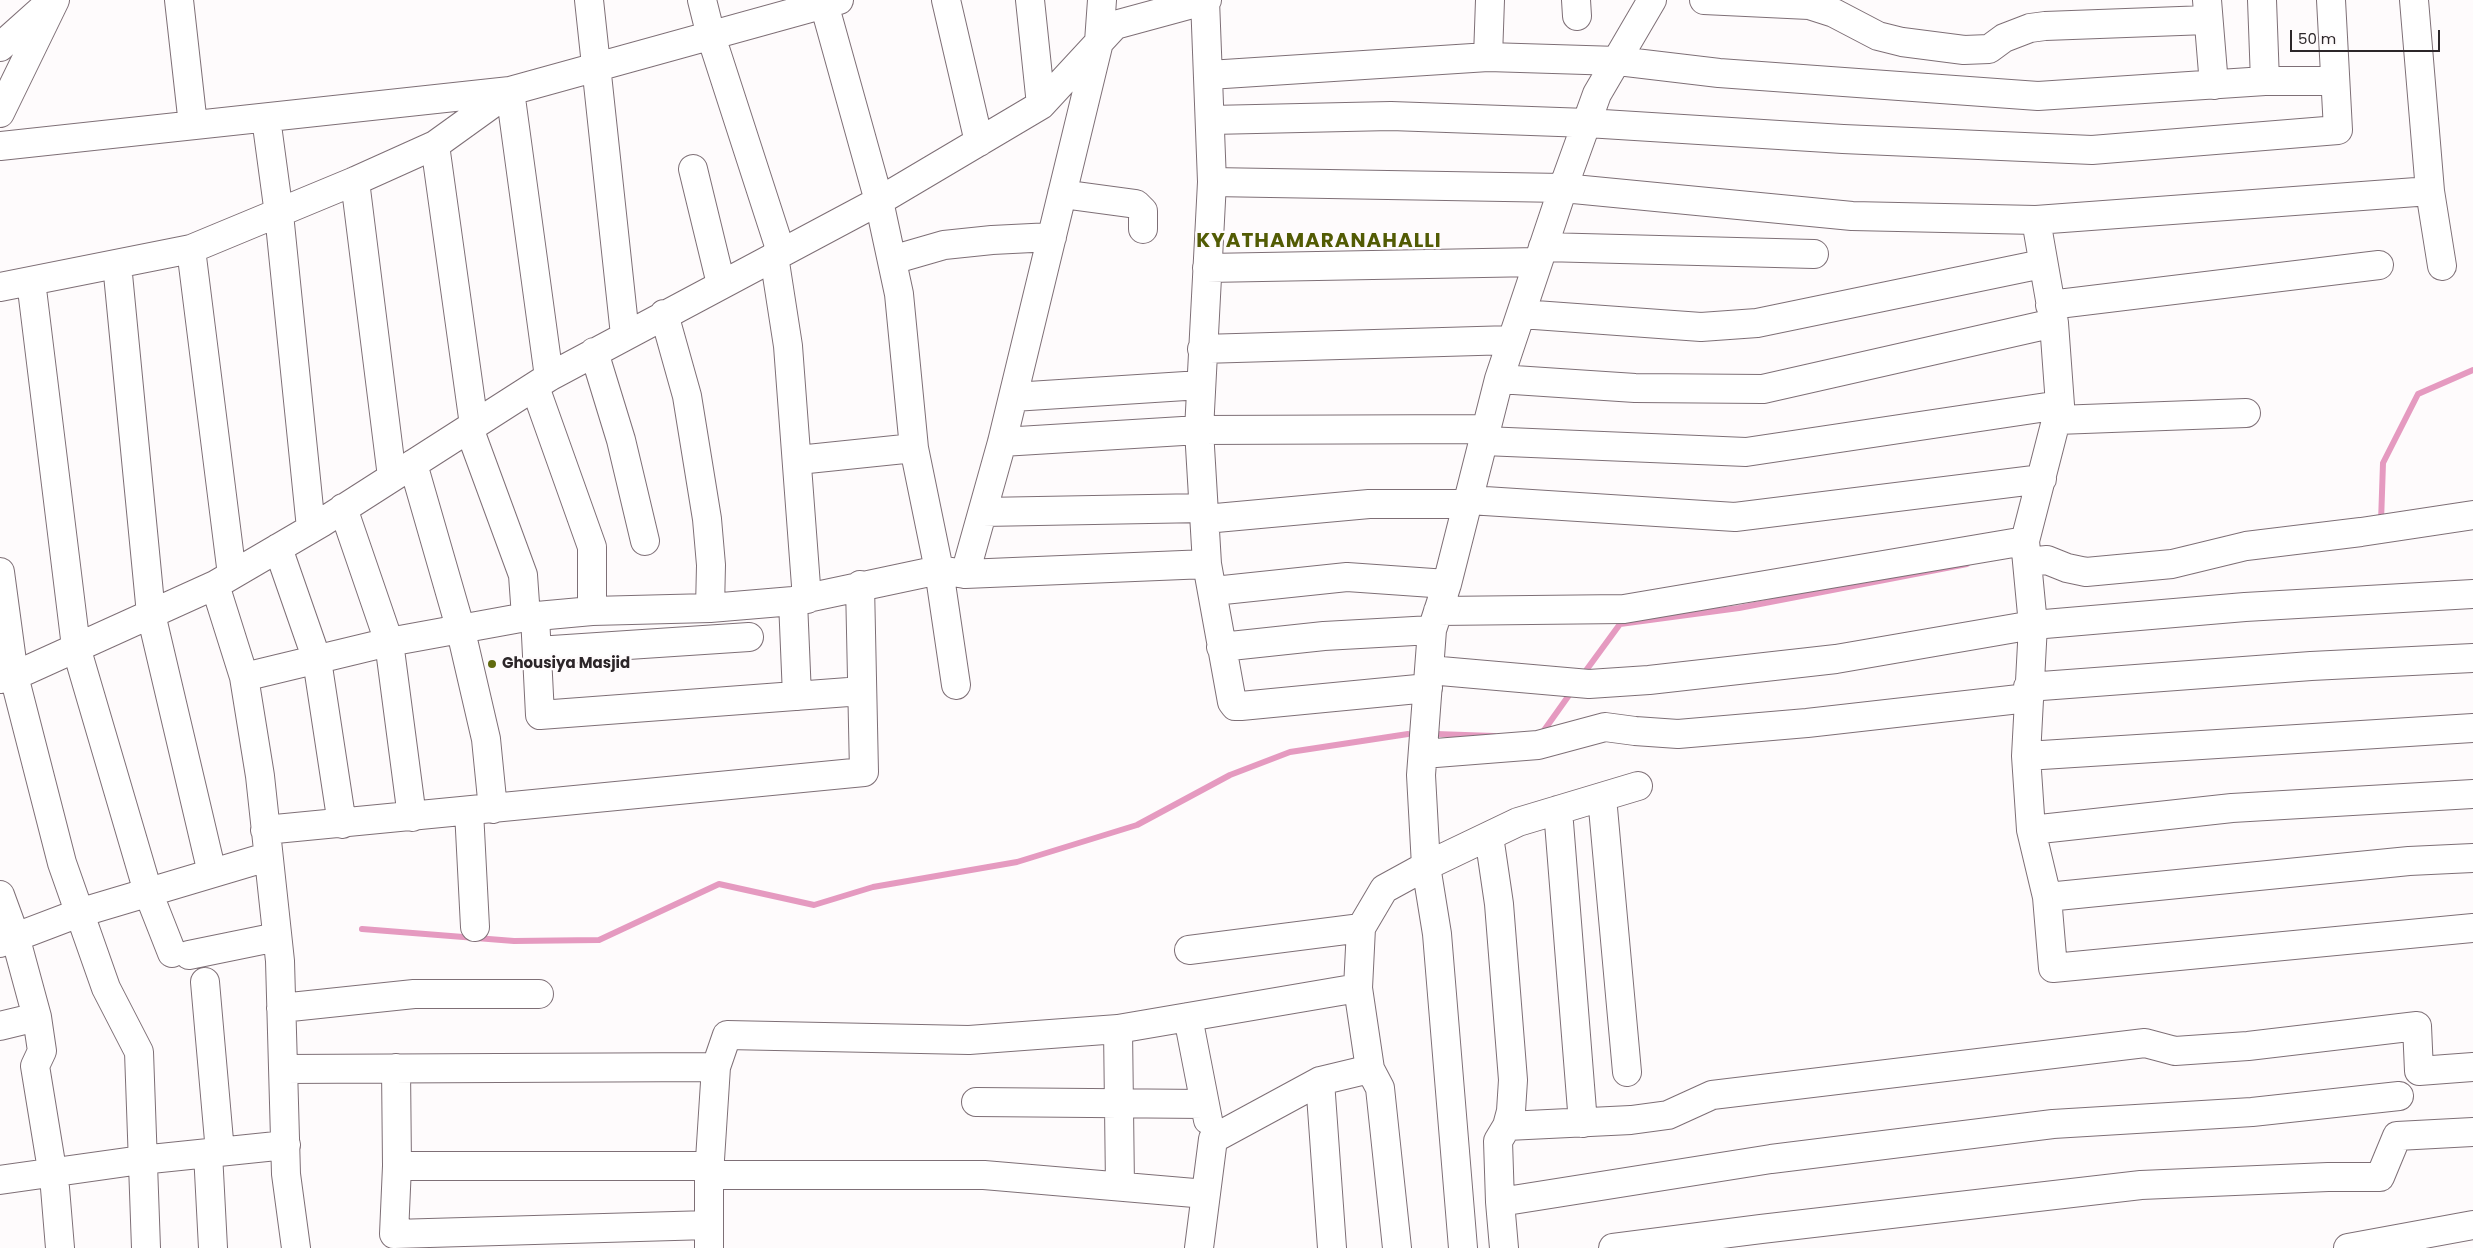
<!DOCTYPE html>
<style>
body{margin:0}
#map{position:relative;width:2473px;height:1248px;overflow:hidden;background:#fefbfc;font-family:Poppins,sans-serif}
canvas{display:block}
.scale{position:absolute;left:2290px;top:30px;width:150px;height:22px;box-sizing:border-box;border:2px solid #2c2629;border-top:0;padding-left:6px;font-size:15px;line-height:18px;white-space:nowrap;color:#2c2629;-webkit-text-stroke:4px #fefbfc;paint-order:stroke}
</style>
<div id="map">
<canvas width="2473" height="1248"></canvas>
<div class="scale">50 m</div>
</div>
<script>
const ctx = document.querySelector('canvas').getContext('2d');
ctx.lineJoin = 'round';
const toPath = rows => new Path2D(rows.map(r => 'M' + r).join(''));
function stroke(path, color, width, dash) { ctx.strokeStyle = color; ctx.lineWidth = width; ctx.lineCap = dash ? 'butt' : 'round'; ctx.setLineDash(dash || []); ctx.stroke(path); }
function write(font, color, halo, rows, align = 'center') {
  ctx.font = font + ' Poppins,sans-serif'; ctx.lineWidth = 4.5; ctx.setLineDash([]); ctx.textBaseline = 'middle'; ctx.strokeStyle = halo; ctx.fillStyle = color; for (const [text, x, y, turn = 0] of rows) {
    ctx.save(); ctx.translate(x, y); ctx.rotate((+turn || 0) * Math.PI / 180); ctx.textAlign = isNaN(turn) ? turn : align; if (halo) ctx.strokeText(text, 0, 0); ctx.fillText(text, 0, 0); ctx.restore();
  }
}
stroke(toPath([
 [2381,522,2383,463,2418,394,2473,370],
 [1582,676,1620,624,1739,608,1967,564],
 [1436,734,1494,736],
 [1540,736,1572,691],
 [362,929,514,941,599,940,719,884,814,905,873,887,1017,862,1137,825,1230,775,1290,752,1408,734]
]), '#e59ac0', 6);
const minor = toPath([
 [179,0,193,125],
 [589,0,625,335],
 [702,0,711,36,781,252],
 [823,0,879,201,899,294,914,448,939,570,956,685],
 [946,0,979,142],
 [1030,0,1041,105],
 [1205,0,1212,182,1199,430,1207,564,1232,702,1235,706,1241,706,1428,688],
 [1576,0,1577,16],
 [1704,0,1809,5,1834,13,1878,36,1902,42,1964,50,1989,49,2004,38,2030,28,2045,26,2207,20],
 [2207,0,2214,85],
 [2262,0,2265,81],
 [2414,0,2430,191,2442,266],
 [0,47,48,4],
 [1488,57,1490,0],
 [1209,75,1488,57,1618,61,1719,73,2038,96,2265,81,2335,81],
 [0,113,55,0],
 [266,118,279,214,311,528],
 [1211,120,1391,116,1587,123,1843,139,2092,150,2338,130,2331,0],
 [435,145,474,425],
 [0,146,510,91,839,0],
 [693,169,721,284],
 [355,181,392,477],
 [1212,182,1563,188,1852,216,2036,220,2430,191],
 [1062,194,1136,204,1143,211,1143,229],
 [2036,220,2054,323,2060,405,2025,541,2033,625,2026,756,2031,830,2047,897,2053,968,2473,928],
 [1543,247,1814,254],
 [191,249,232,575],
 [774,256,788,346,807,599],
 [892,260,944,245,992,240,1052,237],
 [117,264,151,614,212,873],
 [1207,268,1538,262],
 [31,281,76,647,148,892,172,953],
 [0,287,191,249,355,181,435,145,510,91,549,377],
 [2050,305,2379,265],
 [664,314,687,396,707,519,711,565,710,608],
 [1521,314,1701,327,1757,323,2042,264],
 [1202,349,1512,340],
 [594,352,621,440,645,541],
 [1499,379,1635,388,1763,389,2054,323],
 [535,387,592,547,592,611],
 [1013,397,1201,385],
 [2057,420,2246,413],
 [469,428,523,575,526,617],
 [1484,441,1746,452,2060,405],
 [1002,442,1199,430,1487,429],
 [798,460,914,448],
 [413,464,460,627,486,739,493,809],
 [1469,500,1735,517,2042,479],
 [343,508,389,642,412,817],
 [983,512,1204,508],
 [1205,519,1369,504,1468,504],
 [278,548,317,660,342,824],
 [2027,562,2047,560,2067,568,2086,572,2172,564,2246,546,2361,532,2473,515],
 [0,572,14,676,62,863,106,988,139,1052,146,1248],
 [965,574,1002,442,1099,42,1102,0],
 [215,585,244,677,260,776,280,961,286,1174,296,1248],
 [1214,591,1347,577,1447,584],
 [793,601,797,696],
 [1438,611,1624,609,2025,541],
 [535,616,540,715,862,691],
 [1221,647,1324,636,1432,630],
 [537,651,749,637],
 [1429,670,1589,684,1649,680,1836,659,2033,625,2245,607,2473,594],
 [244,677,389,642,526,617,592,611,710,608,793,601,939,570,965,574,1207,564],
 [0,679,14,676,215,585,321,523,549,377,879,201,1041,105,1115,25,1207,0],
 [2028,687,2311,666,2473,658],
 [1423,754,1538,745,1605,727,1635,731,1678,734,1807,723,2028,698],
 [2026,756,2473,728],
 [1602,797,1627,1072],
 [1558,810,1583,1123],
 [469,811,475,927],
 [265,830,864,772,860,585],
 [2031,830,2232,808,2473,794],
 [1489,836,1499,904,1513,1080,1511,1111,1507,1126,1498,1141,1500,1202,1504,1248],
 [0,895,15,936,37,1017,42,1051,35,1066,55,1188,60,1248],
 [2047,897,2409,861,2473,858],
 [0,943,79,913,267,857],
 [1189,950,1361,928],
 [189,955,277,937],
 [205,982,220,1152],
 [281,1008,414,994,539,994],
 [1188,1017,1208,1120],
 [0,1026,37,1017],
 [1118,1029,1120,1186],
 [396,1068,397,1166,394,1234,709,1225],
 [283,1069,716,1067],
 [1370,1069,1380,1088,1397,1248],
 [1320,1081,1332,1248],
 [976,1102,1204,1104],
 [1507,1126,1631,1120,1668,1115,1712,1095,2145,1043,2175,1051,2248,1046,2417,1026,2419,1071,2473,1067],
 [208,1153,213,1248],
 [397,1166,710,1166],
 [709,1175,984,1175,1206,1194],
 [0,1180,141,1160,286,1145],
 [1500,1202,1771,1159,2053,1124,2252,1112,2399,1096],
 [709,1248,709,1175,716,1067,727,1035,969,1040,1118,1029,1358,988],
 [1199,1248,1213,1139,1320,1081,1370,1069,1358,988,1361,928,1384,889,1426,866,1421,775,1432,630,1447,584,1499,379,1563,188,1597,94,1652,0],
 [1463,1248,1437,934,1426,866,1518,822,1638,786],
 [1613,1248,1761,1229,2141,1185,2328,1177,2380,1177,2397,1136,2473,1132],
 [2348,1248,2473,1225]
]);
stroke(minor, '#7e6f76', 30);
stroke(minor, '#fff', 28);
for (const [x, y, r, color] of [
 [492,664,5,"#606a0e"]
]) { const dot = new Path2D(); dot.arc(x, y, r, 0, 2 * Math.PI); ctx.fillStyle = color; ctx.fill(dot); stroke(dot, '#fefbfc', 2); }
write('bold 15px', '#2c2629', '#fefbfc', [
 ["Ghousiya Masjid",502,664]
], 'left');
ctx.letterSpacing = '1px';
write('bold 20px', '#525b04', '#fefbfc', [
 ["KYATHAMARANAHALLI",1319,242]
]);
ctx.letterSpacing = '0px';
</script>
